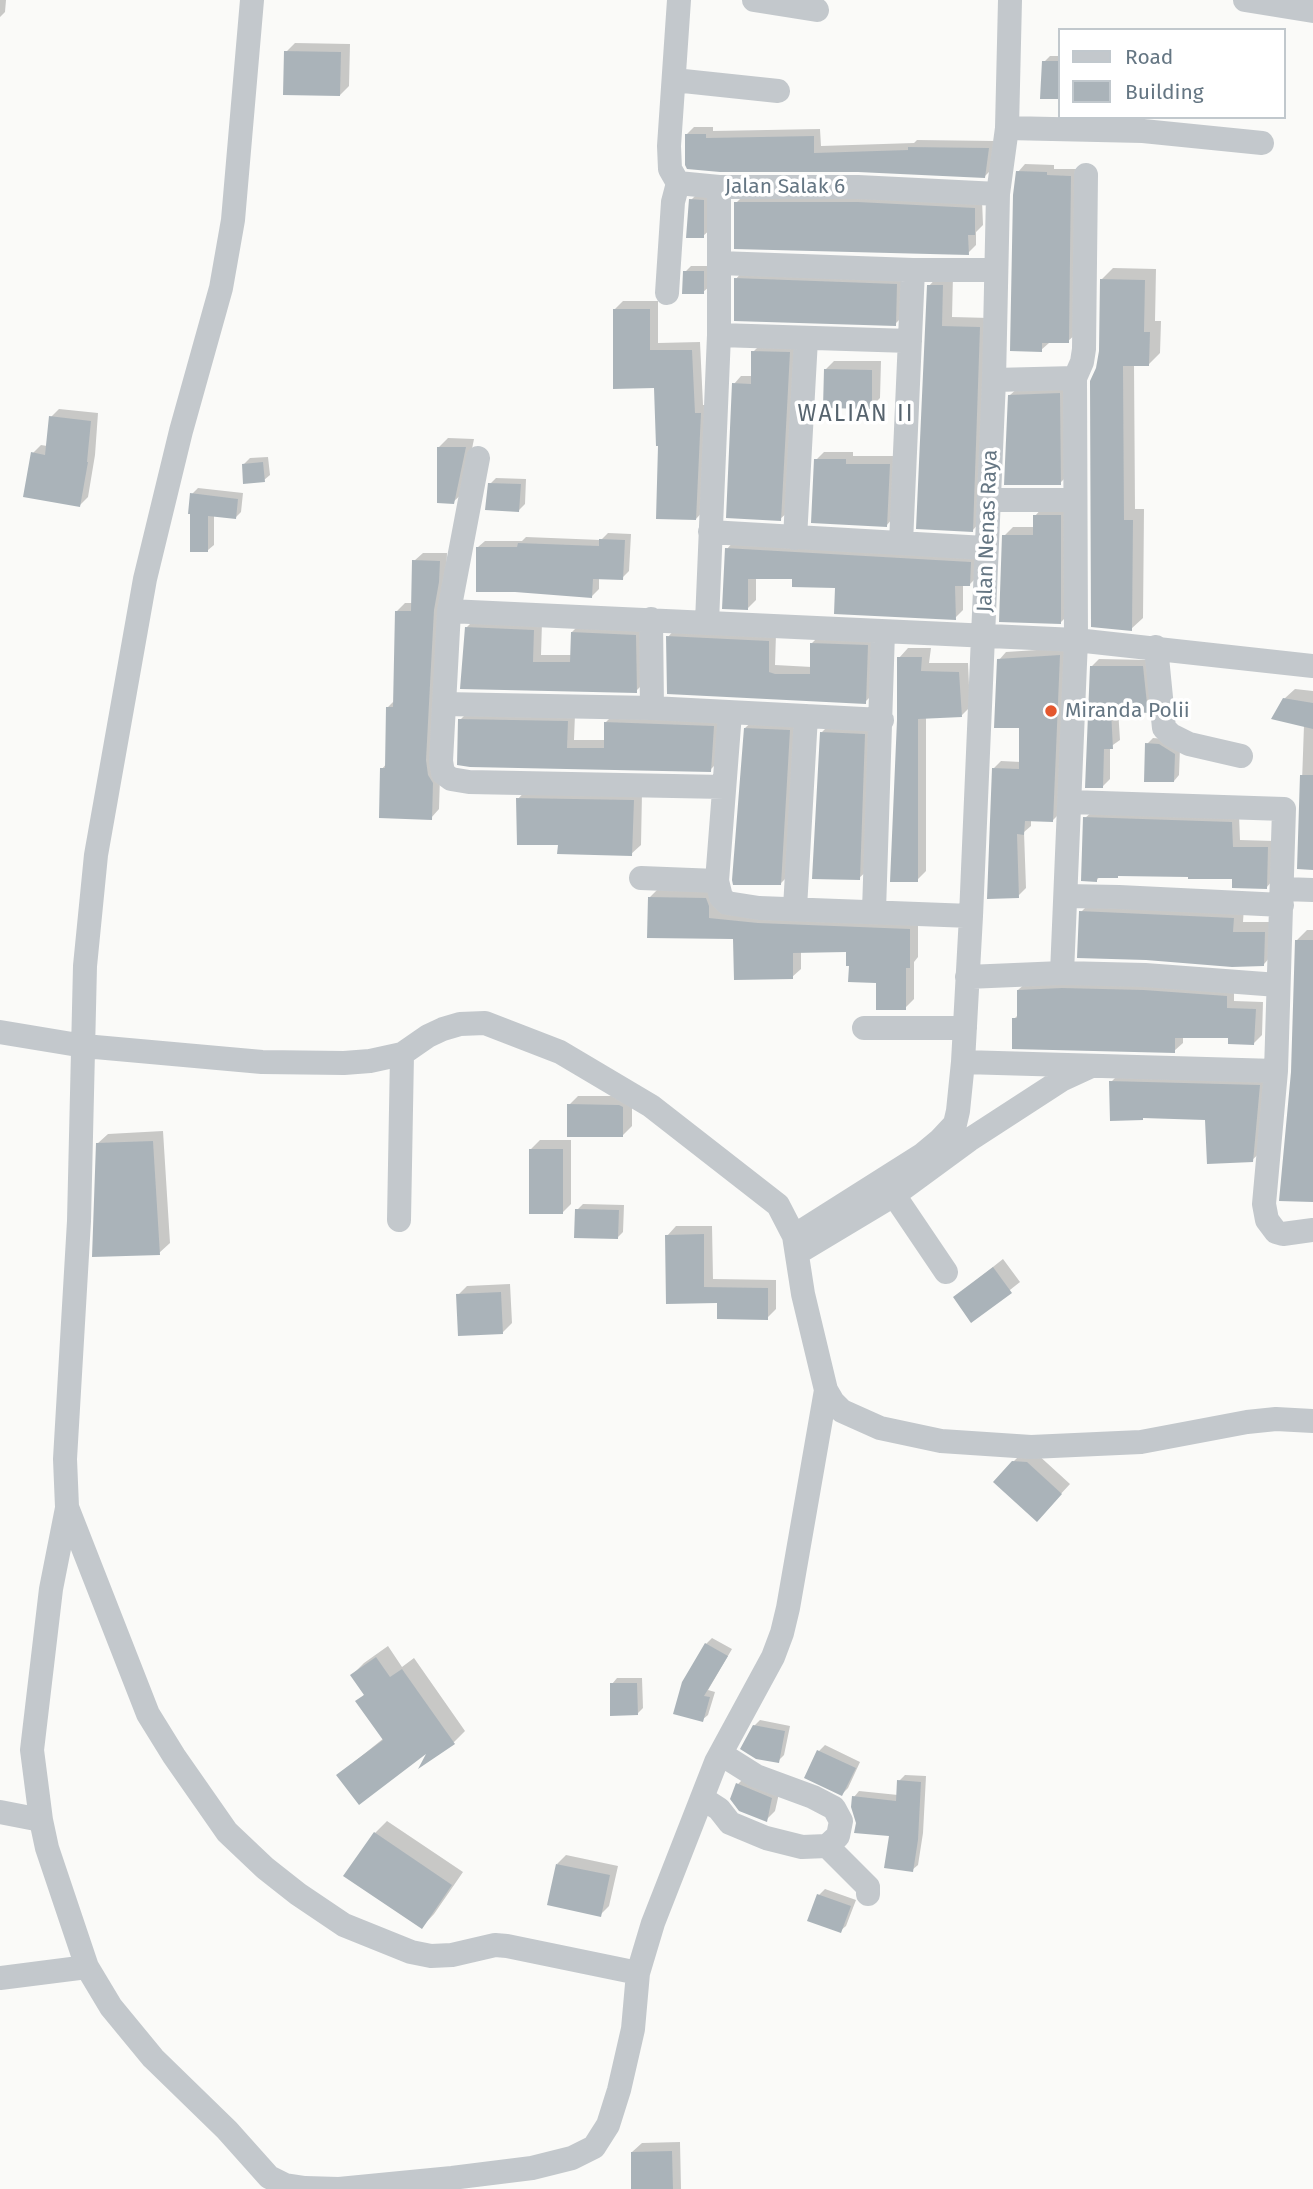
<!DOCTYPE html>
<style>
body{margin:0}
#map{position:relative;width:1313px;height:2189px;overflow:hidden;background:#fafaf8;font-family:"Fira Sans",sans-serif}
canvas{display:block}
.legend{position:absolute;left:1058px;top:28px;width:228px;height:91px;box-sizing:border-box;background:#fff;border:2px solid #c1c8cd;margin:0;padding:9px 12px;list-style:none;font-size:21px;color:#657683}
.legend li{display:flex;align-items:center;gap:14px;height:35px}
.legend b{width:35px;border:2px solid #c1c8cd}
</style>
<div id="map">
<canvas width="1313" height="2189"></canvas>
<ul class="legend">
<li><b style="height:9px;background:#c3c8cc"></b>Road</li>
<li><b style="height:19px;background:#aab3b9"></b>Building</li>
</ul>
</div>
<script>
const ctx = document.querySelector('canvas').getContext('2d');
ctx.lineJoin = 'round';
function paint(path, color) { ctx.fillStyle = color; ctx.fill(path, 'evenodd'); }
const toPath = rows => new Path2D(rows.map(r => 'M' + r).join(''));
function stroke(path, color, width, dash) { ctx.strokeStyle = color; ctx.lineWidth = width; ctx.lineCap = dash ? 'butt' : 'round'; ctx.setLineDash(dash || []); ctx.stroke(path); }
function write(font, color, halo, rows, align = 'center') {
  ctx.font = font + ' "Fira Sans",sans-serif'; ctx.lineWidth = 7; ctx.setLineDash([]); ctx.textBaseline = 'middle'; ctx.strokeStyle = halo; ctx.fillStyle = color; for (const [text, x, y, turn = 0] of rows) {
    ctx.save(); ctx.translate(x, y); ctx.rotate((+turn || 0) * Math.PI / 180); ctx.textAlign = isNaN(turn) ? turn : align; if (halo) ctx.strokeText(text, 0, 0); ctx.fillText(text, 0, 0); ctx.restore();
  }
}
paint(toPath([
 [0,0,6,0,5,12,0,17],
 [295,43,350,44,349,86,340,95,286,52],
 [1050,56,1059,56,1059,98,1041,97,1044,62],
 [694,127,713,127,713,131,820,129,821,146,914,143,917,140,996,141,992,169,984,177,859,170,686,135],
 [1025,164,1054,165,1054,169,1078,169,1076,334,1068,341,1049,343,1041,350,1018,172],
 [700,191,713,192,713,227,703,236,691,200],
 [744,195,982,200,983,225,976,232,976,245,968,253,736,203],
 [691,266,709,266,709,287,703,292,685,272],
 [1113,268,1156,269,1155,321,1161,321,1160,353,1149,364,1134,364,1135,509,1144,509,1143,618,1131,629,1100,351,1101,280],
 [741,273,902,279,901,318,895,324,736,279],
 [939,275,953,275,952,317,990,318,982,520,972,531,929,286],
 [623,301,658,301,658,343,700,342,703,405,709,405,704,510,696,519,660,445,656,387,615,309],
 [761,344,797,345,788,512,780,519,734,384,741,376,753,376,753,352],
 [834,361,881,361,880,398,871,407,825,370],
 [1067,386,1067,476,1060,483,1010,395,1018,388],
 [59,409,98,413,95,455,88,497,80,505,33,453,41,445,47,446,51,417],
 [448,438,474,439,463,493,453,502,439,447],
 [824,452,853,452,853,456,897,456,894,517,886,526,816,460],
 [268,457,270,475,264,480,244,464,250,458],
 [496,478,526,479,525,504,519,510,490,484],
 [198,488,243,493,241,512,235,518,214,515,214,545,208,550,192,494],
 [1043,507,1069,507,1069,614,1060,623,1004,536,1013,527,1035,527,1035,516],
 [608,533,631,534,629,571,622,578,599,577,599,589,592,596,478,547,485,541,522,541,526,537,601,540],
 [735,540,979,554,978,576,970,584,963,584,963,610,955,618,836,586,794,577,756,577,756,600,748,608,727,549],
 [423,553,447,553,439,809,431,818,382,769,387,763,388,707,395,700,396,612,405,603,413,603,414,561],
 [475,619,542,622,541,655,572,655,572,632,580,624,644,627,644,683,636,691,462,688,467,627],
 [675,629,776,634,775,665,812,667,812,643,819,636,874,639,872,695,865,702,668,692,668,637],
 [908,648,931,648,929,663,968,663,970,707,961,716,926,717,926,871,917,880,899,658],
 [1067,648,1060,813,1053,820,1031,820,1031,826,1024,832,1026,888,1018,896,994,768,1001,761,1021,762,1020,726,999,660,1006,652],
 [1099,659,1149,660,1154,705,1147,712,1118,709,1120,740,1110,747,1110,779,1103,786,1092,666],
 [1295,689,1313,691,1313,868,1299,867,1304,725,1284,699],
 [468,712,575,714,574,740,605,740,605,723,613,715,721,719,718,762,710,770,471,765,460,720],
 [757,717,801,720,792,872,781,883,745,728],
 [831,723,873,726,869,869,859,878,822,732],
 [1153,738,1165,739,1180,748,1179,775,1174,781,1147,744],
 [527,789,642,792,641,845,631,854,560,843,518,799],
 [1093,811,1239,815,1240,840,1275,841,1273,880,1266,888,1234,877,1189,875,1120,874,1100,876,1097,880,1085,818],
 [658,889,714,890,918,921,918,957,914,962,914,999,905,1008,878,981,850,964,847,950,801,951,801,969,792,977,735,938,649,898],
 [1092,901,1244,907,1243,922,1275,922,1274,953,1264,964,1081,912],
 [1307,930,1313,930,1313,1200,1293,1072,1297,940],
 [1027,982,1234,989,1234,1001,1263,1002,1262,1035,1254,1043,1230,1036,1183,1036,1183,1043,1174,1051,1014,1019,1019,1014,1018,990],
 [1121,1072,1269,1076,1262,1151,1252,1160,1207,1118,1111,1082],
 [578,1096,629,1096,632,1098,632,1126,623,1135,569,1105],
 [163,1131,170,1243,159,1253,97,1144,108,1134],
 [540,1140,571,1140,571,1204,562,1213,531,1149],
 [583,1204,624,1205,623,1232,617,1238,577,1210],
 [676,1226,712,1226,713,1279,776,1280,776,1309,767,1318,718,1302,668,1302,667,1236],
 [1003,1259,1020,1282,972,1320,955,1297],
 [510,1284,512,1323,502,1333,458,1295,467,1286],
 [1023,1452,1036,1453,1070,1484,1046,1510,1013,1462],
 [712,1638,732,1649,708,1690,715,1692,708,1715,702,1720,706,1644],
 [388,1646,402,1667,414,1658,465,1731,454,1742,338,1775,384,1738,358,1701,365,1694,352,1675,364,1663],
 [617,1678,642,1678,643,1708,637,1714,612,1684],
 [760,1720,790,1726,784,1755,778,1761,754,1726],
 [825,1745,860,1762,848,1788,842,1794,807,1777,819,1751],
 [747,1775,780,1789,775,1811,766,1820,738,1784],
 [905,1775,926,1776,923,1833,918,1865,912,1870,891,1835,854,1797,859,1791,898,1795,899,1781],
 [387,1821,463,1872,434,1914,422,1927,375,1833],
 [566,1855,618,1866,609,1906,600,1915,557,1864],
 [825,1889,856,1900,846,1926,840,1931,809,1919,819,1895],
 [680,2142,681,2189,633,2189,632,2152,642,2143]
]), '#0003');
paint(toPath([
 [284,51,341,52,340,96,283,95],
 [1042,61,1059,61,1059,99,1040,99],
 [685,134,706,134,706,138,814,136,814,153,908,150,908,147,989,148,985,178,858,172,720,172,687,169,685,165],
 [1016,171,1047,172,1047,175,1071,176,1069,343,1042,343,1042,352,1010,351,1013,195],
 [689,199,704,200,704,238,686,238],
 [734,202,858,202,975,208,975,235,968,235,969,255,734,249],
 [683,271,704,271,704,294,682,294],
 [734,278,897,284,896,326,734,321],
 [1100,279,1145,280,1144,332,1150,332,1149,366,1123,366,1124,520,1133,520,1132,631,1091,627,1090,381,1096,368,1099,351],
 [927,285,943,285,942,326,980,327,973,532,916,529],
 [613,309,650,309,650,350,692,350,695,413,701,413,696,520,656,519,658,446,656,446,654,388,613,389],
 [751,351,790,352,781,521,726,518,732,383,751,384],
 [824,369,872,370,872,409,823,408],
 [1060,393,1061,485,1004,485,1008,395],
 [49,416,91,421,87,462,88,462,80,507,23,497,31,452,45,455],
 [437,447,466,447,454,504,437,503],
 [814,459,846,459,846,464,890,464,887,527,811,523],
 [263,462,265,482,243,484,242,464],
 [488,483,521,484,519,512,485,510],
 [190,493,238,499,236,519,208,516,208,552,190,552,190,514,188,514],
 [1033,515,1061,515,1061,624,999,622,1002,535,1033,535],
 [599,539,625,540,623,580,593,579,592,598,515,592,476,592,476,547,517,547,518,543,599,546],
 [725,548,971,562,970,586,955,586,956,620,834,614,835,588,792,587,792,579,748,579,748,610,722,609],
 [412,560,440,561,439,582,434,610,426,760,428,775,433,783,432,820,379,818,380,768,385,768,386,707,393,707,395,611,411,611],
 [465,627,534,630,533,662,570,662,571,632,636,635,637,693,460,689],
 [666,636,769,641,769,672,775,674,810,674,810,643,868,645,866,704,667,694],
 [1060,655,1053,822,1025,821,1024,835,1017,834,1019,898,987,899,992,768,1019,769,1019,728,994,728,997,659],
 [897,657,922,657,921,671,959,672,962,717,918,719,918,882,890,882,897,720],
 [1090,666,1143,666,1148,713,1111,710,1113,749,1104,749,1103,788,1085,788],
 [1283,698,1313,703,1313,729,1271,719],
 [458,719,568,721,567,748,604,748,604,722,714,726,711,772,470,767,457,765],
 [744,728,790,730,781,885,733,885,732,880],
 [820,732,865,734,860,880,812,879],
 [1145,743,1159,744,1175,754,1174,782,1144,782],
 [1300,775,1313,775,1313,870,1297,869],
 [516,798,634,800,632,856,557,854,558,845,517,845],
 [1083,817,1232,822,1233,847,1268,847,1267,889,1232,888,1232,879,1188,879,1188,877,1118,876,1118,878,1097,878,1097,882,1081,881],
 [648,897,706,898,709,906,709,918,758,923,910,929,910,968,906,968,906,1010,876,1010,876,983,848,982,849,966,846,966,846,952,793,953,793,979,734,980,733,939,647,938],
 [1079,911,1234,918,1233,932,1265,932,1264,966,1232,967,1146,960,1077,958],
 [1295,940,1313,940,1313,1202,1279,1201,1291,1072],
 [1062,988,1144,990,1227,996,1227,1008,1256,1009,1254,1045,1228,1044,1228,1038,1175,1038,1175,1053,1012,1049,1012,1018,1017,1018,1017,990],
 [1109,1081,1260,1085,1253,1162,1207,1164,1205,1120,1143,1118,1143,1120,1110,1121],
 [567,1104,619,1105,623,1107,623,1137,567,1137],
 [153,1141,160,1255,92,1257,96,1143],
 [529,1149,563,1149,563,1214,529,1214],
 [575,1209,619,1210,618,1239,574,1238],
 [704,1234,704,1287,768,1288,768,1320,717,1319,717,1303,666,1304,665,1235],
 [993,1267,1012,1293,971,1323,953,1297],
 [501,1292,503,1334,458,1336,456,1294],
 [1012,1461,1027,1462,1062,1494,1037,1522,993,1482],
 [705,1643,728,1656,704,1696,710,1697,703,1722,673,1714,682,1682],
 [376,1657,390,1677,402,1669,455,1744,418,1769,426,1754,359,1805,336,1775,383,1740,355,1701,364,1695,350,1675],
 [610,1683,637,1683,638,1715,610,1716],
 [753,1725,785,1731,779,1763,756,1759,740,1749],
 [817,1750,856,1768,842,1796,804,1778],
 [897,1780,921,1782,918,1840,913,1872,884,1868,889,1836,854,1833,856,1823,851,1807,852,1796,896,1801],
 [736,1783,772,1798,767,1822,739,1811,730,1799],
 [374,1832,452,1885,422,1929,343,1876],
 [556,1864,610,1875,601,1917,547,1905],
 [817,1894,851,1906,841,1933,807,1921],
 [672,2151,673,2189,631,2189,631,2152]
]), '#aab3b9');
stroke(toPath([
 [252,0,233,220,221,288,181,431,145,579,96,855,85,966,79,1221,65,1459,67,1507,148,1714,174,1756,227,1832,265,1868,298,1894,344,1925,411,1952,431,1956,452,1955,495,1945,507,1946,638,1973,653,1923,716,1762,773,1657,782,1633,788,1608,826,1390],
 [679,0,669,146,670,169,678,183,719,187,858,187,998,194],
 [754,0,817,10],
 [1245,0,1313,11],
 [674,80,778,91],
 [1007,128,1143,131,1262,143],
 [719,263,913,270,996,270],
 [667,293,673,202,678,183],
 [719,335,910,341],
 [994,380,1075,378],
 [478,458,449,611,441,761,443,773,451,779,469,782,724,787],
 [989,500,1075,500],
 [710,532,985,548],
 [795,538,806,339],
 [901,543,913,270],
 [449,611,1076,640,1313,666],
 [651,619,652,708],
 [707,622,719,335,719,187],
 [1156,647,1164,728,1171,735,1189,744,1241,756],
 [444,704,652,708,882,720],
 [730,713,717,881,721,897,727,903,759,908,971,916],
 [1071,802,1284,809,1276,1071,1264,1204,1267,1220,1276,1232,1283,1234,1313,1230],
 [641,878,717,881],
 [1283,889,1313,890],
 [1066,896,1119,897,1282,905],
 [795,908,806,716],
 [874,911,883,632],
 [1062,973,1076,640,1075,378,1082,362,1084,349,1086,175],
 [967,977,1062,973,1145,975,1278,985],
 [864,1028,965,1028],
 [0,1032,84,1046,262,1062,344,1063,370,1061,402,1054,428,1036,443,1029,460,1024,485,1023,560,1052,651,1106,778,1205,794,1236,803,1294,826,1390,833,1402,842,1411,880,1428,941,1441,1031,1447,1141,1442,1247,1422,1276,1419,1313,1421],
 [963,1062,1276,1071],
 [894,1195,946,1272],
 [399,1220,402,1054],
 [794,1236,922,1155,940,1140,955,1124,958,1111,963,1062,971,916,994,380,998,194,1007,128,1010,0],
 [804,1249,894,1195,969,1140,1063,1079,1089,1067],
 [721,1754,756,1776,813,1797,834,1808,841,1821,838,1836,827,1846,868,1887,868,1894],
 [702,1798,719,1809,730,1823,766,1838,802,1847,827,1846],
 [0,1812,41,1820,32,1750,51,1589,67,1508],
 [41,1820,47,1848,87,1967,111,2007,153,2058,227,2130,269,2177,285,2185,305,2188,339,2189,452,2178,532,2168,572,2158,594,2147,608,2125,619,2090,633,2029,638,1973],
 [0,1978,87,1967]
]), '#c3c8cc', 24);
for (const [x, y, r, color] of [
 [1051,711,7,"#e4572e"]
]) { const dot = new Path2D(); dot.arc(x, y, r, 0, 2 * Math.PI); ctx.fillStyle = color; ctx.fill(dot); stroke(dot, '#fff', 2.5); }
write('21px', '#657683', '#fff', [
 ["Jalan Salak 6",785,187],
 ["Jalan Nenas Raya",988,531,-88]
]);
write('21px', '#657683', '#fff', [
 ["Miranda Polii",1065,711]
], 'left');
ctx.letterSpacing = '2px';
write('23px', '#57646e', '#fff', [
 ["WALIAN II",856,415]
]);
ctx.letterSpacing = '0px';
</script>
